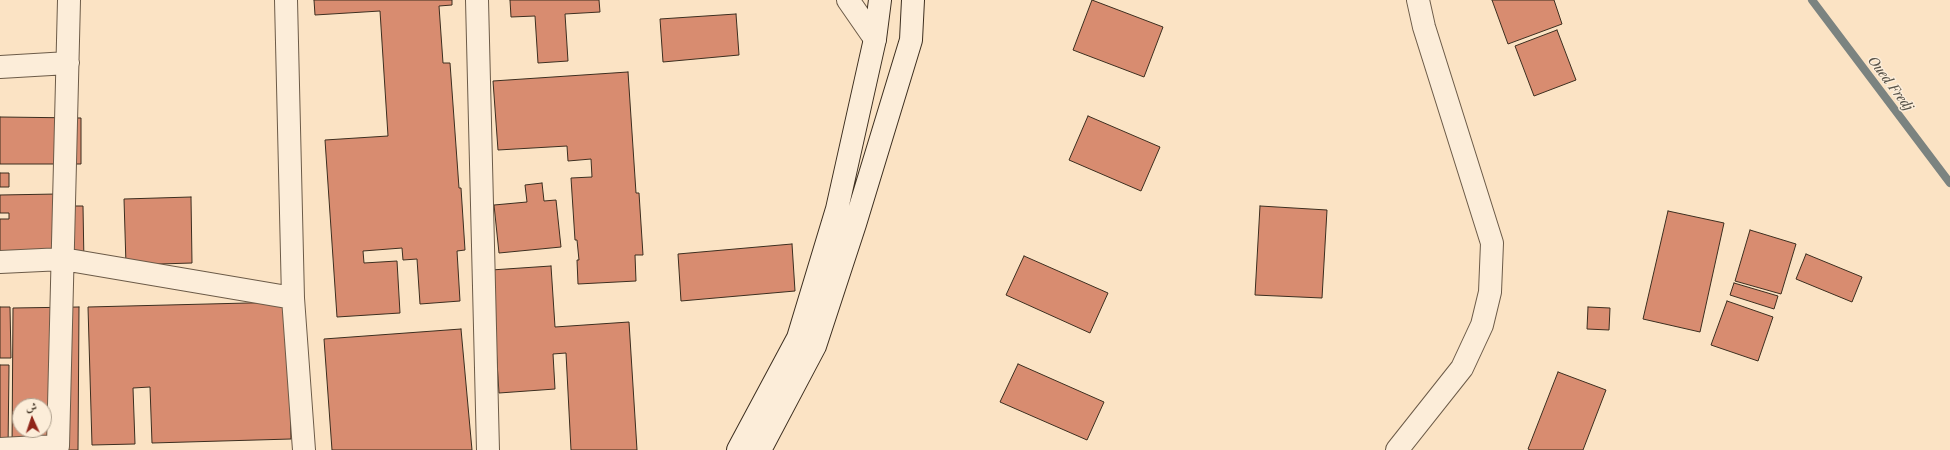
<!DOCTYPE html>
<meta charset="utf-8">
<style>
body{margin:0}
#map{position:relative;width:1950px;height:450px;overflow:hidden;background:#fbe3c4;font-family:"Libre Caslon Text",Amiri,serif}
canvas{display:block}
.north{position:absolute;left:12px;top:398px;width:40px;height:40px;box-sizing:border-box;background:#fcedd9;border:1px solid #afa18f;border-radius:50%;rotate:357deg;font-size:11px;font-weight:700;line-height:16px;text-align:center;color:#3c2e1f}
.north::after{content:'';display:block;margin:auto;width:14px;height:18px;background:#8f2418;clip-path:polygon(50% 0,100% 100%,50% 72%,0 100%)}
</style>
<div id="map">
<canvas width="1950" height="450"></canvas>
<div class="north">ش</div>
</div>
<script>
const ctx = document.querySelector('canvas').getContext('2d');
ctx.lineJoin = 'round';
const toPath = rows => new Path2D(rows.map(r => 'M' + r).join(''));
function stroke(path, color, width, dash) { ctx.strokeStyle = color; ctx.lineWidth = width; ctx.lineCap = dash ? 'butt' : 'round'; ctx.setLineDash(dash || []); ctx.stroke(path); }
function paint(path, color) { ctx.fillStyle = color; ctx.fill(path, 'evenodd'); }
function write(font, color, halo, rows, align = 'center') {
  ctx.font = font + ' "Libre Caslon Text",serif'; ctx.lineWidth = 3; ctx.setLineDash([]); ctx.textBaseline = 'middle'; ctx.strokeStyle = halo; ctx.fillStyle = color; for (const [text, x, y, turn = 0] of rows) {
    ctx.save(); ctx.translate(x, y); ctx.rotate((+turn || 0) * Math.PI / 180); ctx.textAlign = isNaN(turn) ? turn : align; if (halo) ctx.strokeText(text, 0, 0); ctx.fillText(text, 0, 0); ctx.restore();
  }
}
stroke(toPath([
 [1812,0,1950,183]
]), '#7b8380', 8);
const building = toPath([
 [314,0,452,0,452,5,439,6,443,63,450,63,459,188,461,188,465,250,457,251,460,301,420,304,417,259,403,260,402,248,363,251,364,263,397,261,400,313,337,317,325,140,388,136,380,11,315,15,314,0],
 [510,0,599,0,600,12,565,14,568,61,538,63,535,16,511,17,510,0],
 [1092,0,1163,27,1144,77,1073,50,1092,0],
 [1492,0,1554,0,1562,24,1508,44,1492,0],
 [736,14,739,55,663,62,660,19,736,14],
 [1557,30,1576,80,1534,96,1515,46,1557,30],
 [628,72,636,193,639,193,643,255,635,255,636,281,578,284,577,260,579,260,577,240,575,240,571,178,592,177,591,159,568,161,567,146,498,150,493,81,628,72],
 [1088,116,1160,147,1141,191,1069,160,1088,116],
 [0,117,81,118,81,164,0,164,0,117],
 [0,173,9,173,9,187,0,187,0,173],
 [542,183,544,201,556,200,561,247,499,253,494,205,527,202,525,185,542,183],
 [58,194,59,206,83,206,84,264,0,265,0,219,9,219,9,213,0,213,0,195,58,194],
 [191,197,192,263,126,265,124,199,191,197],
 [1260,206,1327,210,1322,298,1255,295,1260,206],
 [1668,211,1724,223,1700,332,1643,319,1668,211],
 [1750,230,1796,244,1781,294,1735,281,1750,230],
 [792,244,795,291,681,301,678,254,792,244],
 [1806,254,1862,277,1852,302,1796,279,1806,254],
 [1024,256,1108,293,1090,333,1006,295,1024,256],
 [551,266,555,327,629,322,637,450,571,450,566,353,553,354,555,389,499,393,491,270,551,266],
 [1734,283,1778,296,1774,309,1730,295,1734,283],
 [1727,301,1773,317,1758,361,1711,345,1727,301],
 [288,302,291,439,152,443,150,387,133,388,135,444,92,445,88,307,288,302],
 [0,307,10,307,11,358,0,358,0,307],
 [79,307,78,450,12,450,13,308,79,307],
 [20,406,44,406,44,430,20,430,20,406],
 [1588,307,1610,308,1609,330,1587,329,1588,307],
 [461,329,472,450,332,450,324,339,461,329],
 [1018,364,1104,402,1087,440,1000,402,1018,364],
 [0,365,9,365,8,450,0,450,0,365],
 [1558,372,1606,390,1583,450,1530,450,1528,449,1558,372]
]);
paint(building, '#d88c70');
stroke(building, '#3c2e1f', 1);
const minor = toPath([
 [286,0,293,298,304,450],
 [477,0,488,450],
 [848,0,875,39],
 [0,67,68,63],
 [0,262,63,259,293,298],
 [0,449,58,446,69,0],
 [1397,450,1462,368,1482,325,1490,292,1492,243,1424,27,1418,0]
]);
const secondary = toPath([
 [738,450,798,338,837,209,875,39,880,0],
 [760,450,815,346,855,224,911,40,913,0]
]);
stroke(minor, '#6c5b48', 24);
stroke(secondary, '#3c2e1f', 24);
stroke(minor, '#fcedd9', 22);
stroke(secondary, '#fcedd9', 22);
write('italic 13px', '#565147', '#fcedd9', [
 ["Oued Fredj",1890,84,53]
]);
</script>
